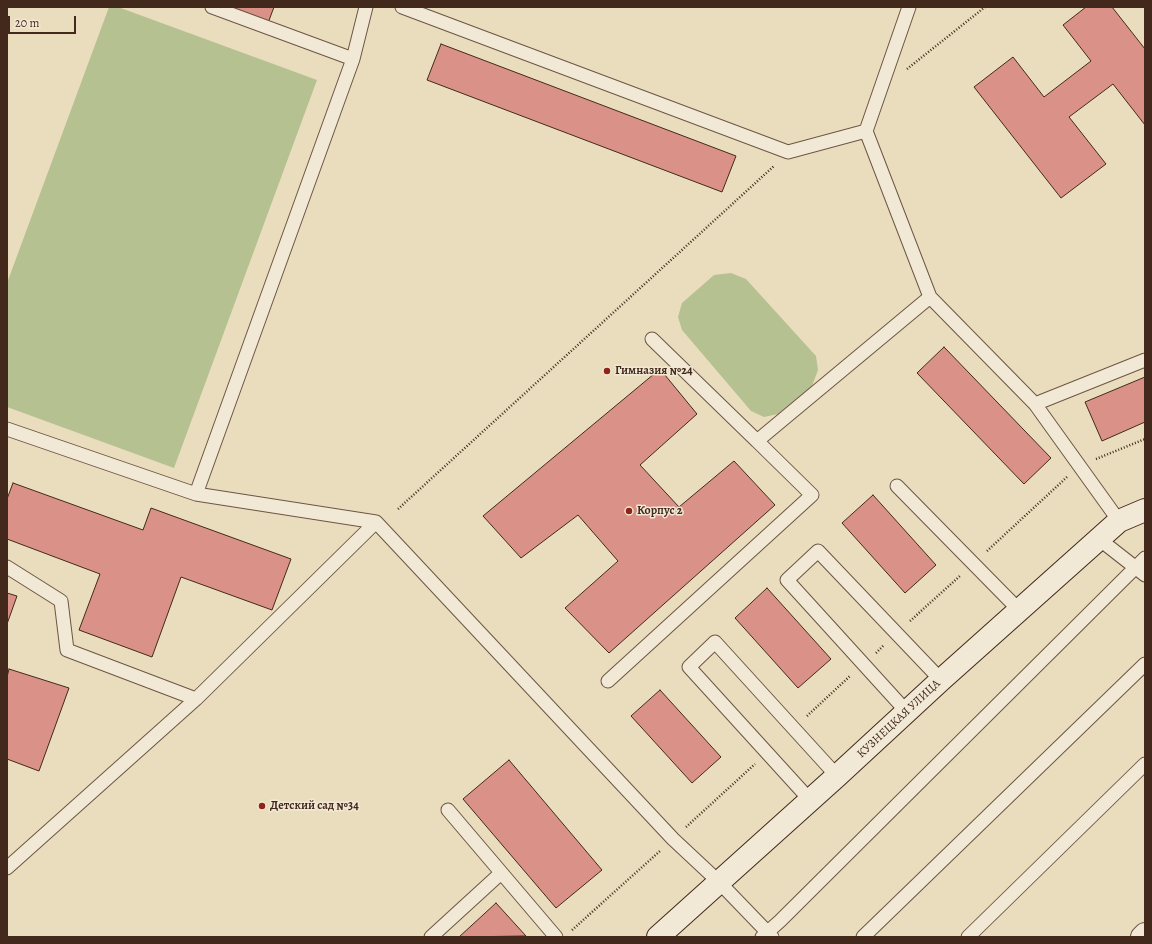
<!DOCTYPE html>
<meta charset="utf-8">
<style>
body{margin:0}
#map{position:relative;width:1152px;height:944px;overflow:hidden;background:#eaddbe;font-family:Alegreya,serif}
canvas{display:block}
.frame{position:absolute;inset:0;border:8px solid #42291b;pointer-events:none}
.scale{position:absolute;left:8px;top:16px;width:68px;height:18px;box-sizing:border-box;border:2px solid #42291b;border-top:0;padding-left:5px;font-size:12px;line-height:14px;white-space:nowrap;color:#42291b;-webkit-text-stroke:3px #f1e9d5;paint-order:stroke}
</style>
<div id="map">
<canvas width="1152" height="944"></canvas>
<div class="frame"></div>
<div class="scale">20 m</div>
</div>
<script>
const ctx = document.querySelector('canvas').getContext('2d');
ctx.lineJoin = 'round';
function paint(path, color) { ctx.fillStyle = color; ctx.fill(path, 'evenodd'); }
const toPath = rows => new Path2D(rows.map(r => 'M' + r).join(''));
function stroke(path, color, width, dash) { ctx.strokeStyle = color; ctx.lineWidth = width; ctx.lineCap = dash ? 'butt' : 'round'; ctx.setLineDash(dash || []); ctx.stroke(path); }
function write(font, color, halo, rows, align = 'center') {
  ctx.font = font + ' Alegreya,serif'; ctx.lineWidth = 3; ctx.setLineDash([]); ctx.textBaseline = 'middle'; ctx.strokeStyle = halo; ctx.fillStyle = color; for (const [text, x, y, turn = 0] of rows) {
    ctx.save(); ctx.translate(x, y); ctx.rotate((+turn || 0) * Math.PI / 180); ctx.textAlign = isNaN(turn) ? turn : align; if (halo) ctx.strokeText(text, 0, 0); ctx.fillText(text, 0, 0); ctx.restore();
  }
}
paint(toPath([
 [109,7,118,7,317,80,174,468,7,407,7,283],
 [731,273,746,279,816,356,818,370,812,386,778,414,764,417,751,411,682,330,678,317,682,303,714,275]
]), '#b6c191');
const building = toPath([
 [229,7,274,7,268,23,229,7],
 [1086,7,1112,7,1145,49,1145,125,1113,84,1069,117,1106,164,1061,198,974,87,1013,57,1044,97,1091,61,1063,25,1086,7],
 [441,44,736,156,722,192,427,80,441,44],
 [944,347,1051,458,1024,484,917,373,944,347],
 [660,369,697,414,640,465,679,507,734,461,775,505,609,653,565,608,618,561,578,515,521,558,483,516,660,369],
 [1145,377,1145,422,1102,441,1085,402,1145,377],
 [13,483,143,530,151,508,291,559,272,610,181,577,152,657,79,630,100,574,7,539,7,499,13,483],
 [873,495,936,565,905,593,842,523,873,495],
 [767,588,831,659,798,688,735,618,767,588],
 [7,593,17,596,7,624,7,593],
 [9,669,69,688,39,771,7,759,7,677,9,669],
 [660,690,721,757,692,783,631,716,660,690],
 [509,760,602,870,556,908,463,799,509,760],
 [496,903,526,936,459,937,496,903]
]);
paint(building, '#da9187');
stroke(building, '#42291b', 1);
const service = toPath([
 [212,7,353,59],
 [402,7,788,152,866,131],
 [909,7,866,131,930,297,1035,404,1145,360],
 [652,339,757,441,930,297],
 [1035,404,1119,521],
 [7,429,196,494,376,522,673,839,719,882,772,937],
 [897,486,1019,610],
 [196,494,353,59,366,7],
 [1099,539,1145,575],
 [7,567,61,601,67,650,196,699],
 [608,681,812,495,757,441],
 [907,712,787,580,818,551,941,680],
 [810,800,689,667,715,642,837,776],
 [448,810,556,937],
 [7,868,196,699,376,522],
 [431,937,501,873],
 [762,937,780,921,1145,558],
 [863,937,1145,664],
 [968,937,1145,764]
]);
const minor = toPath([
 [1142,937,1145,934]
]);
const secondary = toPath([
 [658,937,837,776,941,680,1119,521,1145,510]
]);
stroke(service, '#6c5644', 15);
stroke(minor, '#6c5644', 24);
stroke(secondary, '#42291b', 24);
stroke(toPath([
 [907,69,985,7],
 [1096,459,1145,439],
 [398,509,774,166],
 [987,551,1067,477],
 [910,621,961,575],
 [876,653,884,645],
 [807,716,850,676],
 [686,827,755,764],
 [572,930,660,851]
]), '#42291b', 2.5, [1, 2]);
stroke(service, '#f1e9d5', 13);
stroke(minor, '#f1e9d5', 22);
stroke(secondary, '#f1e9d5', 22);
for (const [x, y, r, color] of [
 [607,371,4,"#8f2418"],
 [629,511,4,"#8f2418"],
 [262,806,4,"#8f2418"]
]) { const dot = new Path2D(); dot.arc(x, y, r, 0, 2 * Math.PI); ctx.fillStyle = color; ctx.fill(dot); stroke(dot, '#f1e9d5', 1.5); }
write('bold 12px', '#42291b', '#f1e9d5', [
 ["Гимназия №24",615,371],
 ["Корпус 2",637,511],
 ["Детский сад №34",270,806]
], 'left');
write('12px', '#42291b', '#f1e9d5', [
 ["КУЗНЕЦКАЯ УЛИЦА",899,719,-43]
]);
</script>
